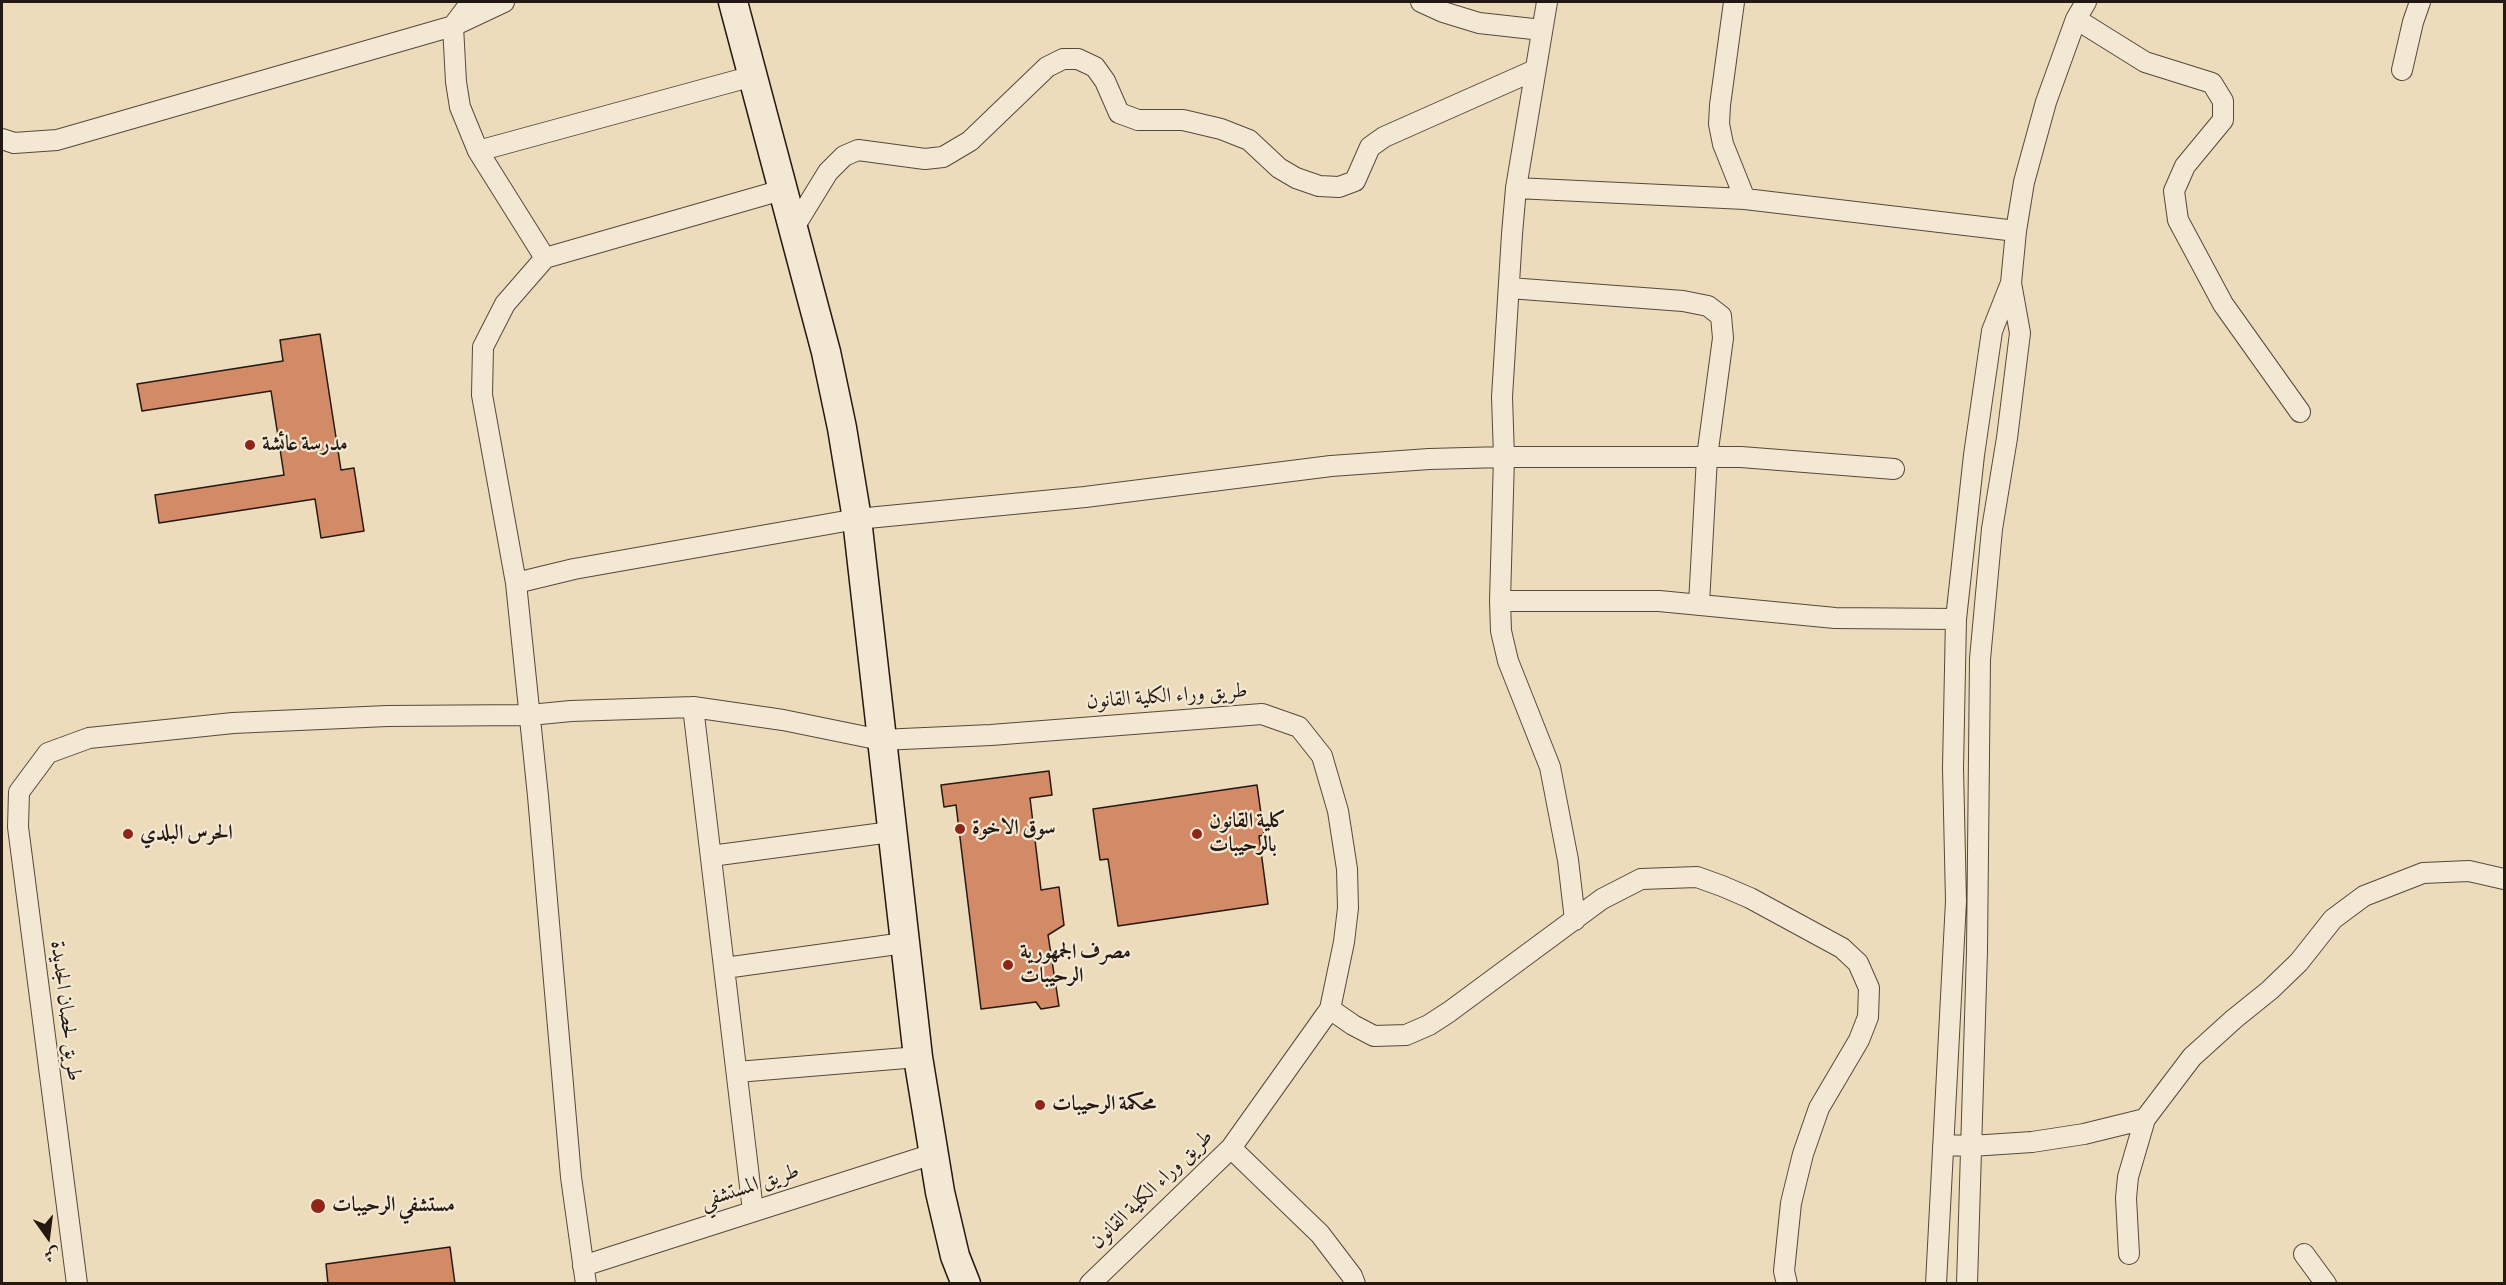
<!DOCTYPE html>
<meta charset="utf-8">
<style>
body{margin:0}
#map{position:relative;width:2506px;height:1285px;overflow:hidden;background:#ecdcbb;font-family:"Libre Bodoni",Amiri,serif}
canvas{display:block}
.frame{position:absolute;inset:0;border:3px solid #241812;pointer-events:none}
.north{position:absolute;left:18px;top:1207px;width:60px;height:60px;-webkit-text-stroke:4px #f3e8d3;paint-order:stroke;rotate:166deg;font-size:16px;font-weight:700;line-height:24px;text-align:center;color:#241812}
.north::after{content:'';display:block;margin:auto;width:21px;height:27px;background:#241812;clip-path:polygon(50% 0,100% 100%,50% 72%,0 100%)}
</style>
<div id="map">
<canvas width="2506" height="1285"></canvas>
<div class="frame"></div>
<div class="north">ش</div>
</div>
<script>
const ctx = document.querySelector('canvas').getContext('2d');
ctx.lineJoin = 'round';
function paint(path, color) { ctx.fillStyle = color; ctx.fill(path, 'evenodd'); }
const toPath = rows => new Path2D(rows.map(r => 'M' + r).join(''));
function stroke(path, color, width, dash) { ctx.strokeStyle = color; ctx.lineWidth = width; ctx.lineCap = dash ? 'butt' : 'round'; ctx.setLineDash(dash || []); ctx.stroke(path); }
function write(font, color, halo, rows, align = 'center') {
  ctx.font = font + ' "Libre Bodoni",Amiri,serif'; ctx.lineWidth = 4.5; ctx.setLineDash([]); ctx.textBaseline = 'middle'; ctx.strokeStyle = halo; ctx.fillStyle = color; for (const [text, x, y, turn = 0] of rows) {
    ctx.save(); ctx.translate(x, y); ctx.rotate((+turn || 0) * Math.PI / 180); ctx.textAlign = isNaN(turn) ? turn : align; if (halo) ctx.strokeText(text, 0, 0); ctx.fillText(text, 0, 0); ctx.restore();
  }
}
const building = toPath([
 [320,334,341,470,354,468,364,531,321,538,315,499,159,523,155,495,284,475,271,391,142,411,137,384,283,361,280,340,320,334],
 [1049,771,1052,795,1030,798,1041,890,1059,887,1064,925,1048,935,1059,1006,1041,1009,1036,1002,981,1009,956,805,944,807,941,785,1049,771],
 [1257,785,1264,835,1259,836,1268,904,1118,926,1108,859,1100,860,1093,809,1257,785],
 [450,1247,455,1284,328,1284,326,1264,450,1247]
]);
paint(building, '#d38b67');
stroke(building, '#241812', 1.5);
const minor = toPath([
 [471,2,453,26,456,82,460,107,478,151,545,258],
 [1421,2,1443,12,1479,23,1542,30],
 [1547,2,1516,188,1512,234,1502,397,1504,457,1500,601,1659,601,1835,618,1956,619],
 [1734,2,1720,105,1719,124,1723,144,1745,199],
 [2076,19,2145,62,2212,83,2223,101,2223,120,2185,166,2174,191,2178,220,2223,304,2300,412],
 [2402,70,2413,22,2420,2],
 [2,139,14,143,57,140,453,26,504,2],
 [478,151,753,76],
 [1516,188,1745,199,2016,231],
 [793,229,828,172,844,156,858,150,925,159,943,157,970,141,1047,67,1063,59,1078,59,1095,67,1105,81,1119,113,1138,120,1183,120,1221,129,1249,140,1279,168,1296,178,1319,186,1339,187,1355,181,1370,147,1384,137,1535,70],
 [1509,288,1683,301,1708,306,1721,316,1723,338,1707,457,1699,604],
 [516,583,574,569,857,519,1085,497,1331,466,1429,459,1504,457,1741,457,1894,469],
 [1500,601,1501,631,1508,661,1550,767,1568,860,1575,920],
 [693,707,753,1211],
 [711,856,891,832],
 [725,968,904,943],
 [1330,1009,1353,1025,1374,1036,1406,1035,1429,1025,1449,1012,1602,899,1641,879,1697,877,1722,886,1750,898,1842,948,1858,963,1869,988,1868,1017,1859,1040,1819,1108,1803,1154,1791,1203,1784,1271,1787,1284],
 [737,1072,918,1057],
 [1943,1145,1971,1146,2032,1142,2084,1134,2145,1119,2192,1057,2234,1019,2270,990,2299,962,2333,919,2364,896,2423,873,2469,871,2504,879],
 [1231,1148,1320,1234,1352,1276,1355,1284],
 [2129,1254,2126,1198,2128,1177,2145,1119],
 [2304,1254,2326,1284],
 [583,1266,933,1154],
 [77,1284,18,827,19,792,48,753,89,738,233,723,387,716,530,715,571,711,693,707,783,720,881,740,991,735,1262,714,1299,727,1322,756,1338,811,1347,869,1348,908,1344,942,1330,1009,1231,1148,1090,1284],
 [586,1284,571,1177,538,796,516,583,482,395,483,347,505,304,545,258,782,190],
 [1936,1284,1956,901,1953,768,1956,619,1974,455,1992,331,2011,283],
 [1967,1284,1977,951,1980,659,1992,529,2007,438,2020,333,2011,283,2016,231,2024,182,2046,102,2076,19,2086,2]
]);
const secondary = toPath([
 [733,2,826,352,842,428,857,519,918,1057,940,1192,955,1256,966,1284]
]);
stroke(minor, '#56493c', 22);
stroke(secondary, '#241812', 31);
stroke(minor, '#f3e8d3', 20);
stroke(secondary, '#f3e8d3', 28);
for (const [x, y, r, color] of [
 [250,445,6,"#8f2418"],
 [960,829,6,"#8f2418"],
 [128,834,6,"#8f2418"],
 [1197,834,6,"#8f2418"],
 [1008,965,6,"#8f2418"],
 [1040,1105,6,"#8f2418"],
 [318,1206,8,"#8f2418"]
]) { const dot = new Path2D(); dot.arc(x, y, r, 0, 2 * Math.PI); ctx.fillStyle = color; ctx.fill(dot); stroke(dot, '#f3e8d3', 2); }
write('bold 21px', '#241812', '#f3e8d3', [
 ["مدرسة عائشة",262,445],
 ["كلية القانون",1209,822],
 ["بالرحيبات",1209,846],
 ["سوق الاخوة",972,829],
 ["الحرس البلدي",140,834],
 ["مصرف الجمهورية",1020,953],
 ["الرحيبات",1020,977],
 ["محكمة الرحيبات",1052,1105],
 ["مستشفي الرحيبات",332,1206]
], 'left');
write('21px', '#241812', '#f3e8d3', [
 ["طريق وراء الكلية القانون",1167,697,-4],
 ["طريق لحصان الجديدة",65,1011,83],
 ["طريق المستشفي",750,1187,-18],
 ["طريق وراء الكلية القانون",1152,1190,-44]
]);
</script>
